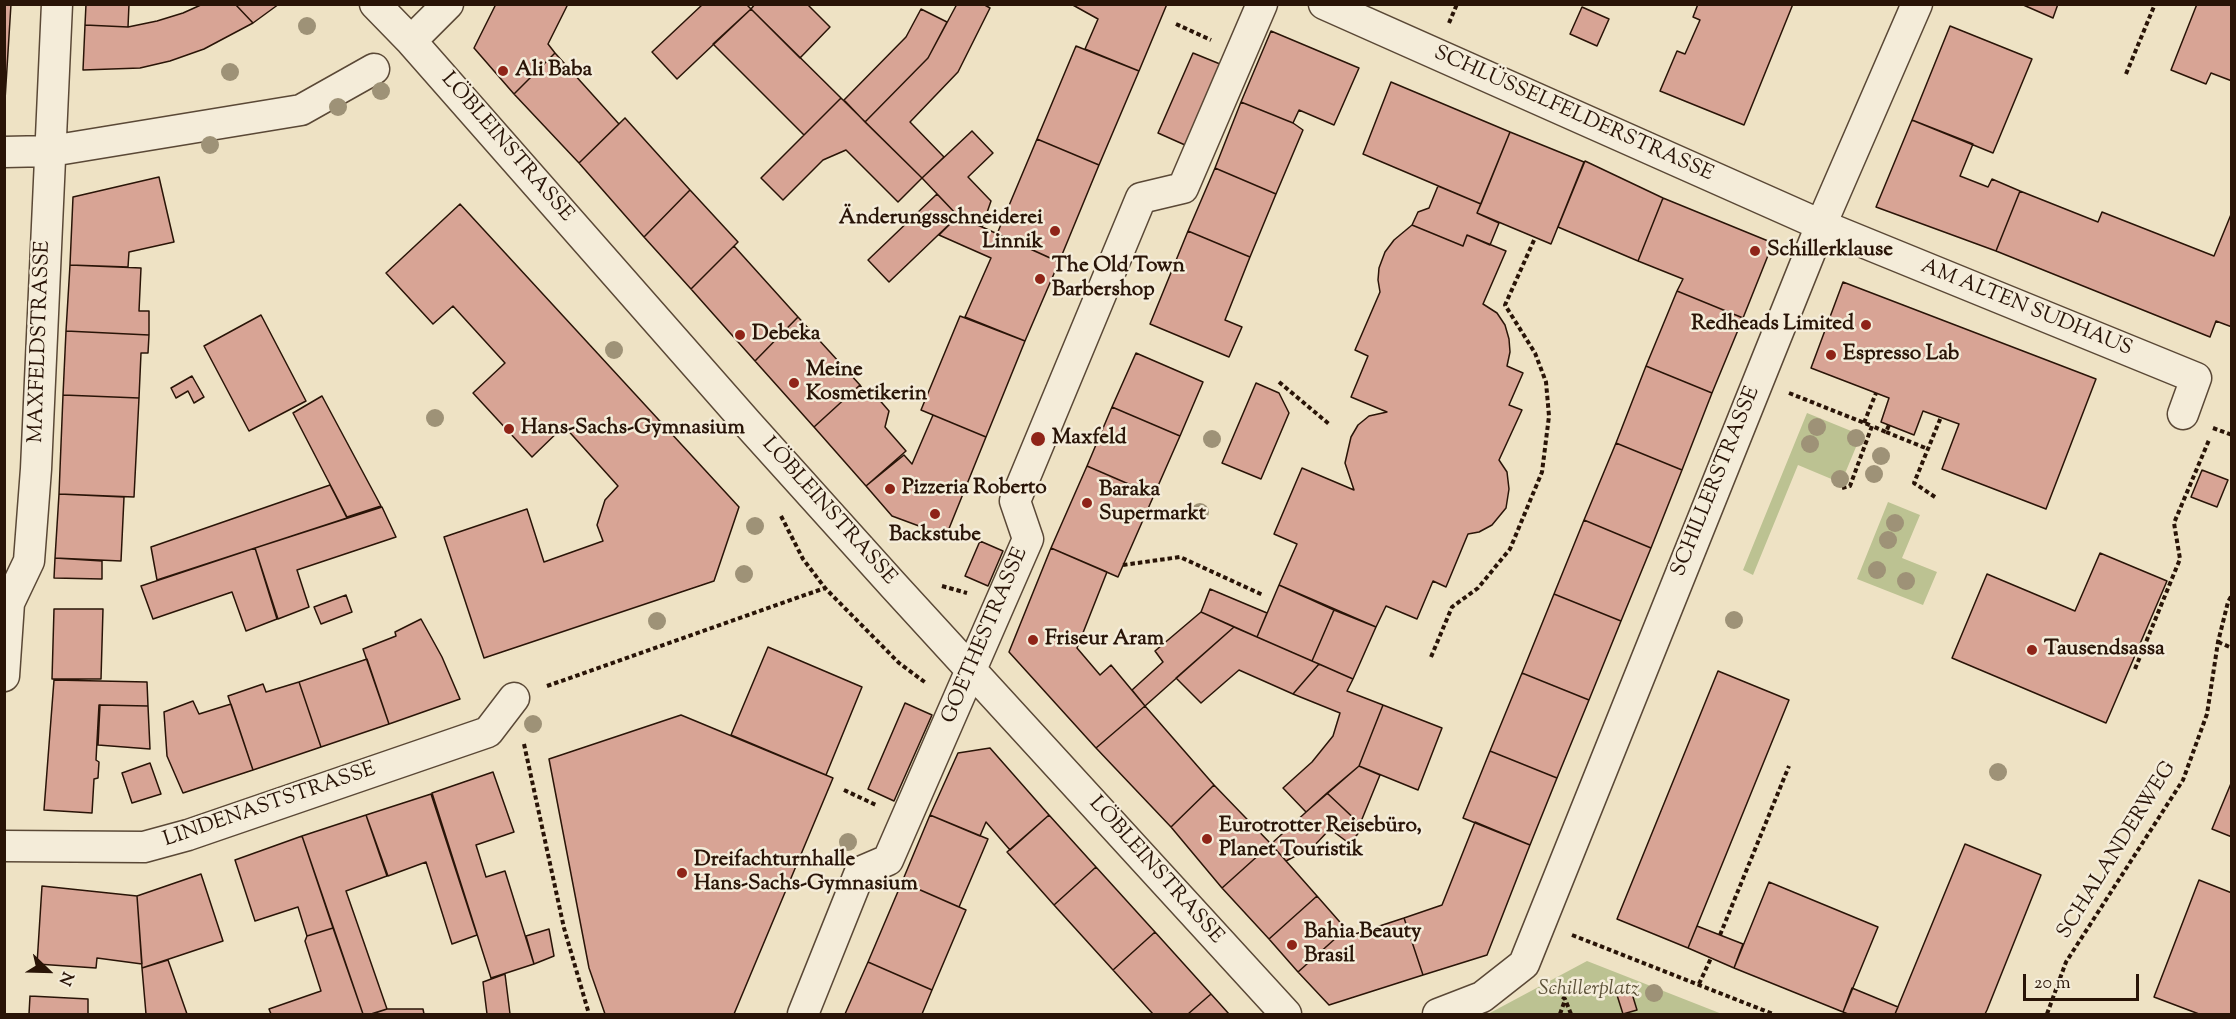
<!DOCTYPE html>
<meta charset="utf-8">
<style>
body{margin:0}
#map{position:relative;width:2236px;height:1019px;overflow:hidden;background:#eee2c4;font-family:"Sorts Mill Goudy",serif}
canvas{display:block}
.frame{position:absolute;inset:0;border:6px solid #291407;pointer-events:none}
.north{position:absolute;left:18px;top:941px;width:60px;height:60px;-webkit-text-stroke:4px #f4ecd9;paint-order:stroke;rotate:113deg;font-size:16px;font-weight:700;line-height:24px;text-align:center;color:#291407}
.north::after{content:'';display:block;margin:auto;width:21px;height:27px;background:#291407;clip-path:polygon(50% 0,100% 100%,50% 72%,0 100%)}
.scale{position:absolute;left:2023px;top:974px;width:116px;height:27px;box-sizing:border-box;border:3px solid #291407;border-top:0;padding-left:8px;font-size:18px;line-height:21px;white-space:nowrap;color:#291407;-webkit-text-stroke:4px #f4ecd9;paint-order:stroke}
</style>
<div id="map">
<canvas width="2236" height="1019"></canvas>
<div class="frame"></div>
<div class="north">N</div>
<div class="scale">20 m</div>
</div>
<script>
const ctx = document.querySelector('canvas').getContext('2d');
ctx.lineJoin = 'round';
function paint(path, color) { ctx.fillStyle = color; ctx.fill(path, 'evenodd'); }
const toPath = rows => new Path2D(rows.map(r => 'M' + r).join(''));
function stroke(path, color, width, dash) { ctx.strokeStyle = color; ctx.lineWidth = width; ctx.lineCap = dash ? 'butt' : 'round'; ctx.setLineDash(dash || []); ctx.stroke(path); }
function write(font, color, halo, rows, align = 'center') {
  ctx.font = font + ' "Sorts Mill Goudy",serif'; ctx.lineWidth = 5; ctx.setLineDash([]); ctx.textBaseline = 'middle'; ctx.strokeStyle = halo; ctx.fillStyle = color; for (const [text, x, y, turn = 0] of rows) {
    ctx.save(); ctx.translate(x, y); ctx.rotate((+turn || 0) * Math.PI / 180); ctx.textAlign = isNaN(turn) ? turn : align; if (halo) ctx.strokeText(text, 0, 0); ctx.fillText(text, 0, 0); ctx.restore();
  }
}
paint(toPath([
 [1807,413,1861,435,1841,483,1798,465,1753,575,1743,570],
 [1888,502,1920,515,1902,558,1937,572,1923,605,1857,579],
 [1587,961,1722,1014,1488,1014]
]), '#bcc292');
const building = toPath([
 [4,4,11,4,4,116,4,4],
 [86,4,129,4,128,27,85,25,86,4],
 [203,4,235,4,253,23,204,49,170,61,140,68,83,70,85,25,128,27,157,21,183,13,203,4],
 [235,4,279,4,253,23,235,4],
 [496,4,568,4,548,44,555,53,514,94,474,48,496,4],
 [703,4,746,4,751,9,677,79,652,52,703,4],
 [755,4,807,4,830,27,800,58,751,9,755,4],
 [957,4,983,4,990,8,958,72,910,122,944,157,922,178,865,122,928,58,957,4],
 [1071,4,1167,4,1139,71,1085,49,1098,19,1071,4],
 [1698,4,1793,4,1744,125,1660,91,1677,51,1685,54,1700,20,1693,17,1698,4],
 [2021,4,2058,4,2053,18,2021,4],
 [2197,4,2232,4,2232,81,2211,73,2206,84,2171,70,2197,4],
 [1582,7,1609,19,1597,46,1570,34,1582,7],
 [751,9,841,98,804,135,713,44,751,9],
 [921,9,947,22,928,58,865,122,844,100,906,37,921,9],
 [1950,26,2032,59,1993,153,1912,120,1950,26],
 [1271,31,1359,68,1334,125,1299,110,1293,123,1241,102,1271,31],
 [1076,46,1139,71,1099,165,1037,139,1076,46],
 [555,53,619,124,579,163,514,94,555,53],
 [1193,53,1220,64,1185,145,1158,133,1193,53],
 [1391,82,1510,132,1481,204,1363,154,1391,82],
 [841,98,922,178,898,202,846,150,823,160,783,200,761,178,841,98],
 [1241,102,1293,123,1303,130,1276,194,1215,168,1241,102],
 [625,118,690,190,644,237,579,163,625,118],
 [1912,120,1973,144,1960,176,1988,187,1992,179,2020,191,1996,251,1876,207,1912,120],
 [972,131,993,153,968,177,991,201,982,227,958,216,922,178,972,131],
 [1510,132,1584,162,1551,244,1477,213,1510,132],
 [1037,139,1099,165,1059,262,997,234,1037,139],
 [1585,161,1663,198,1638,261,1558,227,1585,161],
 [1215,168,1276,194,1250,257,1188,231,1215,168],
 [159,177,174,242,129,252,128,267,70,265,73,197,159,177],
 [1438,186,1481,204,1477,213,1499,223,1490,245,1467,235,1463,246,1412,225,1418,212,1429,208,1438,186],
 [690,190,738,242,691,289,644,237,690,190],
 [2020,191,2098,222,2102,212,2214,256,2232,212,2232,327,2216,321,2210,337,1996,251,2020,191],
 [937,194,958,216,889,282,868,260,937,194],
 [1663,198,1773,243,1743,318,1677,291,1683,279,1638,261,1663,198],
 [460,204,739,507,714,581,484,658,444,537,527,509,544,562,603,541,597,525,605,500,618,486,564,426,532,457,473,393,505,363,453,306,433,324,386,273,460,204],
 [958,216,1059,262,1025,341,965,317,991,258,939,235,958,216],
 [1412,225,1463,246,1467,235,1506,251,1483,304,1497,313,1505,325,1509,339,1510,352,1507,366,1523,373,1509,405,1522,410,1499,460,1507,472,1509,489,1506,508,1492,525,1479,532,1468,534,1446,587,1433,581,1417,619,1386,606,1376,627,1279,585,1297,544,1274,534,1302,468,1354,490,1345,463,1351,437,1358,425,1369,416,1387,412,1351,397,1368,356,1355,350,1380,292,1378,280,1379,268,1385,252,1394,240,1412,225],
 [1188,231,1250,257,1225,320,1242,327,1229,357,1150,324,1188,231],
 [734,246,798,317,755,361,691,289,734,246],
 [70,265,141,268,139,311,149,311,149,335,66,331,70,265],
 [1843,282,2096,379,2046,509,1942,469,1959,424,1923,411,1914,435,1881,422,1889,398,1811,368,1843,282],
 [1677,291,1743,318,1712,393,1646,366,1677,291],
 [261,315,306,401,249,431,204,346,261,315],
 [960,316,1025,341,986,437,921,410,960,316],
 [798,317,860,385,814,427,755,361,798,317],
 [66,331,149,335,148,353,141,353,139,398,63,395,66,331],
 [1136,353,1203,382,1180,436,1112,407,1136,353],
 [1646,366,1712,393,1682,470,1616,443,1646,366],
 [192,376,204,397,194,403,188,391,176,398,171,388,192,376],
 [1256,383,1279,393,1289,413,1261,479,1222,463,1256,383],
 [860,385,863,390,870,389,889,411,885,427,906,451,866,486,814,427,860,385],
 [63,395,139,398,134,497,59,494,63,395],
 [322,396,381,506,347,517,293,413,322,396],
 [1112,407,1180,436,1154,495,1087,466,1112,407],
 [933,415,986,437,946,536,892,516,866,486,904,455,912,464,933,415],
 [1616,443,1682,470,1651,548,1584,520,1616,443],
 [1087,466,1154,495,1118,577,1051,548,1087,466],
 [2202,470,2228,480,2217,507,2191,497,2202,470],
 [330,485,347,518,157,580,151,547,330,485],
 [59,494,124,497,121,561,55,558,59,494],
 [382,507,396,537,297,570,309,607,278,619,255,548,382,507],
 [1584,520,1651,548,1621,621,1554,594,1584,520],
 [980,541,1003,551,988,586,965,576,980,541],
 [255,548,277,619,246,631,232,592,153,619,141,586,255,548],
 [1051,548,1107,572,1077,648,1100,675,1111,665,1145,706,1096,748,1009,652,1051,548],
 [2100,553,2167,581,2106,723,1952,658,1987,574,2075,611,2100,553],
 [55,558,102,561,102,579,54,578,55,558],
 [1279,585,1334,610,1312,661,1257,637,1279,585],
 [1210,589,1267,613,1257,637,1201,612,1210,589],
 [1554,594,1621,621,1589,700,1522,673,1554,594],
 [346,595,352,612,321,624,314,607,346,595],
 [54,609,103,609,101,679,52,679,54,609],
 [1334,610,1376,627,1353,679,1312,661,1334,610],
 [1201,612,1234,627,1145,706,1132,690,1163,662,1155,651,1201,612],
 [421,619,442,657,460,699,389,724,363,649,396,636,395,632,421,619],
 [1234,627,1312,661,1319,664,1293,694,1239,670,1201,703,1176,678,1234,627],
 [768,647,862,687,826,775,731,735,768,647],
 [367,659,389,724,321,747,299,682,367,659],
 [1319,664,1353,679,1347,691,1383,705,1359,766,1306,812,1283,788,1312,762,1333,736,1340,713,1293,694,1319,664],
 [1718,671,1789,700,1688,948,1617,919,1718,671],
 [1522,673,1589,700,1557,778,1490,751,1522,673],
 [54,680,147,682,148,706,99,705,96,760,99,762,98,778,94,779,92,813,44,810,54,680],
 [299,682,321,747,253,770,228,696,263,684,266,692,299,682],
 [193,701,199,714,231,704,253,770,183,793,167,756,164,712,193,701],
 [905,703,932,715,894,801,868,789,905,703],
 [100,705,148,706,150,749,98,745,100,705],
 [1383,705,1442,728,1418,790,1359,766,1383,705],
 [1145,706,1214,785,1171,827,1096,748,1145,706],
 [681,715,833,778,734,1014,605,1014,589,968,549,759,681,715],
 [990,748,1049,815,1010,850,986,822,980,836,930,815,958,753,990,748],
 [1490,751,1557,778,1530,845,1463,818,1490,751],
 [150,763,161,794,132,803,122,773,150,763],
 [1359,766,1380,775,1360,824,1327,793,1359,766],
 [493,772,514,832,476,845,486,877,505,871,534,964,491,978,432,793,493,772],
 [2232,781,2232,837,2212,829,2232,781],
 [1214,785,1271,844,1222,888,1171,827,1214,785],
 [1327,793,1363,827,1350,844,1330,829,1314,846,1286,861,1271,844,1327,793],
 [431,794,477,935,452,944,426,862,388,876,366,815,431,794],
 [366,815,387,876,346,891,387,1009,371,1014,363,1014,302,836,366,815],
 [930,815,988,839,959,907,902,882,930,815],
 [1049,815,1096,867,1054,905,1007,852,1049,815],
 [1475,822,1530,845,1487,955,1423,975,1404,918,1442,905,1475,822],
 [302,836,333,928,307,936,298,907,255,921,235,860,302,836],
 [1271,844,1317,896,1269,939,1222,888,1271,844],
 [1965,844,2041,875,1987,1010,1985,1014,1895,1014,1965,844],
 [1096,867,1155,932,1113,970,1054,905,1096,867],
 [201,874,223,941,142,968,137,896,201,874],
 [2199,880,2232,893,2231,1014,2199,1014,2154,997,2199,880],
 [902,882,966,910,932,990,868,962,902,882],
 [1769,882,1878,927,1843,1012,1734,968,1769,882],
 [42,886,137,896,142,964,97,958,96,968,37,964,42,886],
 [1317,896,1346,929,1298,972,1269,939,1317,896],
 [1404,918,1423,975,1329,1005,1298,972,1346,929,1352,935,1404,918],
 [1697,926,1743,944,1734,968,1688,948,1697,926],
 [333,928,363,1014,271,1014,269,1009,321,991,305,941,307,936,333,928],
 [549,929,554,956,534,964,526,936,549,929],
 [1155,932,1211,994,1188,1014,1153,1014,1113,970,1155,932],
 [168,960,187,1014,146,1014,142,968,168,960],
 [868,962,932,990,922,1014,845,1014,868,962],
 [505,974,510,1014,487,1014,483,982,505,974],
 [1630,987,1637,1010,1623,1014,1616,992,1630,987],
 [1852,988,1898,1007,1895,1014,1848,1014,1843,1012,1852,988],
 [1211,994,1229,1014,1188,1014,1211,994],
 [30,996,88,999,88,1014,29,1014,30,996],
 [387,1009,423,1009,424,1014,372,1014,387,1009]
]);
paint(building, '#d8a495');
stroke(building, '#291407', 1.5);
const street = toPath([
 [375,4,411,41,748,424,894,586,1286,1014],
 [1324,4,1821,225,2196,378,2183,414],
 [411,41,448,4],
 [4,152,51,151,301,110,374,69],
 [4,676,9,603,29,561,36,469,57,4],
 [4,846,144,847,188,835,488,732,514,698],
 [803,1014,860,872,888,860,1028,539,1015,501,1141,198,1183,188,1262,4],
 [1438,1014,1482,997,1524,964,1821,225,1917,4]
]);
stroke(street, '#5a4836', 33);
stroke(toPath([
 [1449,23,1457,4],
 [1176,24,1211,40],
 [2126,74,2155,4],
 [1279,382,1329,424],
 [1789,393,1872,426],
 [1864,423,1876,393],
 [2213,428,2232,435],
 [1886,432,1928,449],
 [1842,488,1850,486,1872,426,1886,432,1889,425],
 [1935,497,1914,483,1941,417],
 [781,516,803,559,825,588,899,663,926,683],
 [1123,565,1180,557,1263,595],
 [942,586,967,593],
 [2218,642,2232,648],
 [1431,657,1452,607,1478,588,1510,549,1542,472,1549,416,1546,382,1535,353,1505,305,1535,238],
 [2135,669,2180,559,2174,523,2209,440],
 [547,686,825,588],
 [524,744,564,928,589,1014],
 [844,790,876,805],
 [1572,935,1773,1014],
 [1720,935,1789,766],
 [1699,984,1711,958],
 [1551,987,1565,999,1571,1014],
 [1560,1014,1565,1000],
 [2047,1014,2066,962,2183,780,2207,714,2218,642,2228,602,2232,595]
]), '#291407', 4, [4.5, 3]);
stroke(street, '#f4ecd9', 30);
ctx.fillStyle = '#9e9277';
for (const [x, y] of [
 [307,26],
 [230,72],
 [381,91],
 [338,107],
 [210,145],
 [614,350],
 [435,418],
 [1817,427],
 [1856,438],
 [1212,439],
 [1810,444],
 [1881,456],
 [1874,474],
 [1840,479],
 [1200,512],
 [1895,523],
 [755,526],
 [1888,540],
 [1877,570],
 [744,574],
 [1906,581],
 [1734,620],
 [657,621],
 [533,724],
 [1998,772],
 [848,842],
 [1654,993]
]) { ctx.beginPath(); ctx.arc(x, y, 9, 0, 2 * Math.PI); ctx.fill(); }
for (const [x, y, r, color] of [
 [503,71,6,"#8f2418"],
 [1055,231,6,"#8f2418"],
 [1755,251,6,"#8f2418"],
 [1040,279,6,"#8f2418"],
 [1866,325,6,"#8f2418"],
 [740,335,6,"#8f2418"],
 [1831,355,6,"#8f2418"],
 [794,383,6,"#8f2418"],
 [509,429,6,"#8f2418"],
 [1038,439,8,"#8f2418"],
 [890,489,6,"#8f2418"],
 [1087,503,6,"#8f2418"],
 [935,514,6,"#8f2418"],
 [1033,640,6,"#8f2418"],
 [2032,650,6,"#8f2418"],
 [1207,839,6,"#8f2418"],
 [682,873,6,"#8f2418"],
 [1292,945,6,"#8f2418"]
]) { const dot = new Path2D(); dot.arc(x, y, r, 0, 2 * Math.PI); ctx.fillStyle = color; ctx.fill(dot); stroke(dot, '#f4ecd9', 2); }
write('bold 21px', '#291407', '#f4ecd9', [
 ["Ali Baba",515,71],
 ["Änderungsschneiderei",1043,219,"right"],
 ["Linnik",1043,243,"right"],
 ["Schillerklause",1767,251],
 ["The Old Town",1052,267],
 ["Barbershop",1052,291],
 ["Redheads Limited",1854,325,"right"],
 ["Debeka",752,335],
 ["Espresso Lab",1843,355],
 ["Meine",806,371],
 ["Kosmetikerin",806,395],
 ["Hans-Sachs-Gymnasium",521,429],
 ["Maxfeld",1052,439],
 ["Pizzeria Roberto",902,489],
 ["Baraka",1099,491],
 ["Supermarkt",1099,515],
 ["Backstube",935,536,"center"],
 ["Friseur Aram",1045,640],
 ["Tausendsassa",2044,650],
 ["Eurotrotter Reisebüro,",1219,827],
 ["Planet Touristik",1219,851],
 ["Dreifachturnhalle",694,861],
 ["Hans-Sachs-Gymnasium",694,885],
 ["Bahia Beauty",1304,933],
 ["Brasil",1304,957]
], 'left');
write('21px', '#291407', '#f4ecd9', [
 ["SCHLÜSSELFELDERSTRASSE",1573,115,24],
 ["LÖBLEINSTRASSE",506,148,49],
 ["AM ALTEN SUDHAUS",2026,309,22],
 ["MAXFELDSTRASSE",41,342,-88],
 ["SCHILLERSTRASSE",1717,482,-68],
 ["LÖBLEINSTRASSE",828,512,48],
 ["GOETHESTRASSE",986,636,-67],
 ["LINDENASTSTRASSE",270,806,-19],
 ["SCHALANDERWEG",2118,851,-58],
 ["LÖBLEINSTRASSE",1155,871,48]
]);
write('italic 21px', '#5c5138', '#f4ecd9', [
 ["Schillerplatz",1589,990]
]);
</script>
